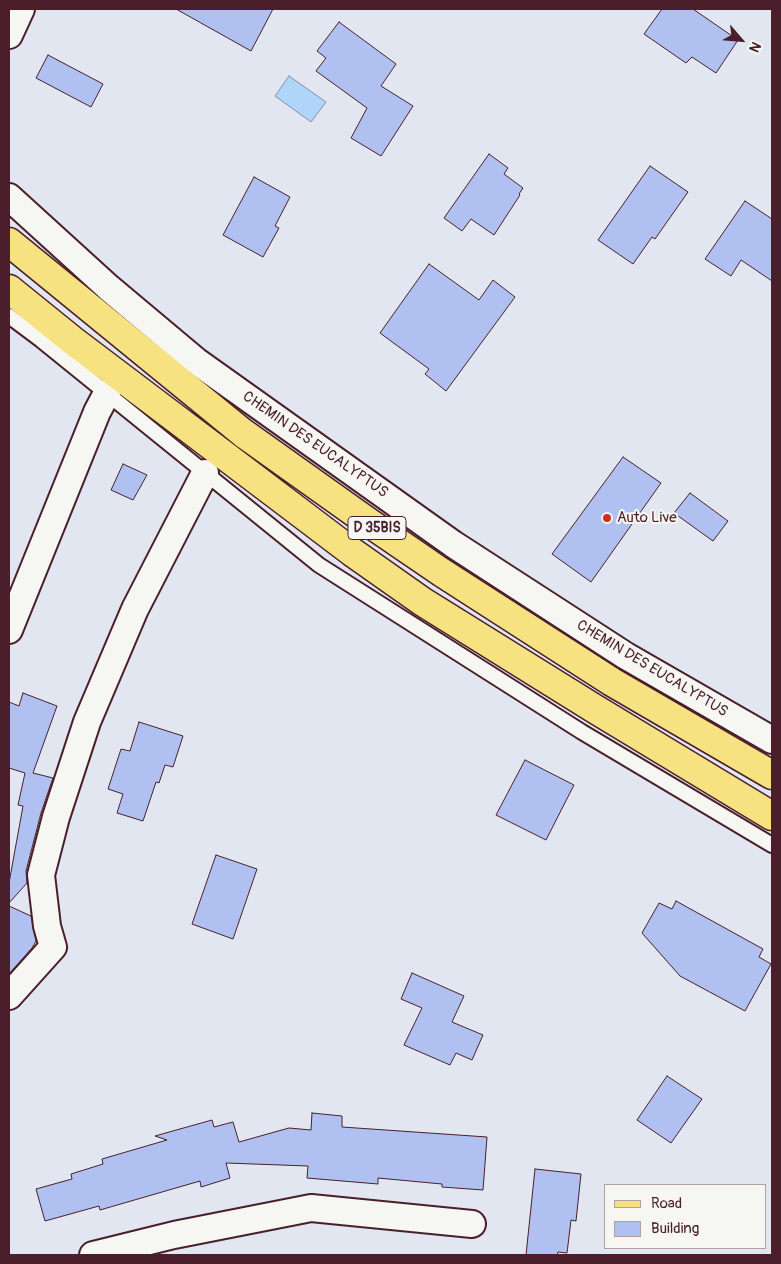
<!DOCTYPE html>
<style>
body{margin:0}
#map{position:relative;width:781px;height:1264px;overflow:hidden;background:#e1e6f1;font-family:Pangolin,sans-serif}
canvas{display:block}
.frame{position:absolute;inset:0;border:10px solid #4a1f2b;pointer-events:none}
.legend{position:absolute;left:604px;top:1184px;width:162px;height:65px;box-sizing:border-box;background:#f6f6f2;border:1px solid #b1a0a2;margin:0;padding:6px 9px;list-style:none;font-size:15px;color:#4a1f2b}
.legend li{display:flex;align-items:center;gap:10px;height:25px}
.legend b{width:25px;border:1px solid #b1a0a2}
.north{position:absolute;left:716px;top:15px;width:50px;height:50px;-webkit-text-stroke:4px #f6f6f2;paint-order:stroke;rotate:117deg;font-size:14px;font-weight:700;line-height:20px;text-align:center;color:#4a1f2b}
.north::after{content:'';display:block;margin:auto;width:18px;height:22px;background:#4a1f2b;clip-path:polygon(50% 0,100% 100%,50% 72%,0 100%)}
</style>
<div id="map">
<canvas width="781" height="1264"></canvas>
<div class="frame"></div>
<ul class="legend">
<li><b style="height:6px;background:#f6e281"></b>Road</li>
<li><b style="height:14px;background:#b0c0f0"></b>Building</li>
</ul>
<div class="north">N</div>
</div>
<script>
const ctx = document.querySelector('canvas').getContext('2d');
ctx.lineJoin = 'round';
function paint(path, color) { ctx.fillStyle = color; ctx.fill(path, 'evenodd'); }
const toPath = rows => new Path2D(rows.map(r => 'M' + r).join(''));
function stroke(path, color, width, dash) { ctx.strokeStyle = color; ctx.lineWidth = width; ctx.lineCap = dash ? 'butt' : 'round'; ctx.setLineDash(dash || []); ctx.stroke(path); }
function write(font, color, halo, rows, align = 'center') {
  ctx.font = font + ' Pangolin,sans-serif'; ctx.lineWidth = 4; ctx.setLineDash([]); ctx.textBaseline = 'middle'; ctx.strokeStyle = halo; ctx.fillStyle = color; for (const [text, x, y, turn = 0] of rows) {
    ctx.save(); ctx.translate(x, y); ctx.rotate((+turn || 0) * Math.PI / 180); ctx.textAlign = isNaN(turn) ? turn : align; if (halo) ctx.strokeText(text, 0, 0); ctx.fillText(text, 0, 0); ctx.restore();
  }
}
const water = toPath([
 [289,76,326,102,311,122,275,96,289,76]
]);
paint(water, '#afd6f9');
stroke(water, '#878da7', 1);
const building = toPath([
 [176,9,273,9,251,51,176,9],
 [662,9,693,9,738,40,716,73,692,57,686,63,644,34,662,9],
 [339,22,396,64,381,86,413,106,381,156,351,138,367,108,316,71,326,58,317,51,339,22],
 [48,55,103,84,91,107,36,78,48,55],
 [489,154,508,168,504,174,523,188,519,194,520,195,494,235,471,219,462,231,444,218,489,154],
 [650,166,688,192,655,239,652,237,633,264,598,240,650,166],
 [254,177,290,197,275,226,279,228,263,257,223,235,254,177],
 [745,201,772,219,772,281,741,260,731,276,705,259,745,201],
 [429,264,479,300,493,280,515,297,446,391,425,374,429,369,380,333,429,264],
 [623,457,661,483,591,582,552,554,623,457],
 [123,464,147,475,133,500,111,490,123,464],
 [690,493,728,521,713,541,674,513,690,493],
 [23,693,57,706,33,773,53,778,41,813,26,871,27,883,9,903,9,883,23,806,18,805,25,773,9,768,9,702,19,706,23,693],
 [139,722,183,736,173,767,165,765,159,783,156,782,143,821,117,813,123,794,108,789,121,749,130,751,139,722],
 [525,760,574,785,546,840,496,815,525,760],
 [216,855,257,869,233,939,192,924,216,855],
 [676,901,763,949,759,957,771,964,745,1011,680,976,642,933,659,903,672,909,676,901],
 [9,906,31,916,36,941,32,948,9,974,9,906],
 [412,973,464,996,452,1022,483,1035,472,1060,456,1053,450,1065,404,1045,422,1008,401,999,412,973],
 [667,1076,702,1099,671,1143,637,1120,667,1076],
 [312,1113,342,1116,342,1127,487,1137,483,1190,442,1187,442,1184,378,1178,378,1184,307,1178,308,1166,226,1163,230,1178,201,1187,200,1181,100,1210,99,1206,45,1221,36,1189,72,1179,71,1174,103,1164,102,1159,167,1140,155,1136,212,1120,214,1127,233,1122,239,1142,289,1128,311,1130,312,1113],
 [535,1169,581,1174,576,1221,571,1220,567,1253,558,1252,557,1255,526,1255,535,1169]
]);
paint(building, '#b0c0f0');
stroke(building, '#4a1f2b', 1);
const service = toPath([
 [9,316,41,340,319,565,582,732,772,845]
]);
const minor = toPath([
 [9,35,21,9],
 [9,197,109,288,196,361,453,544,626,656,772,740],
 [9,630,97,412,107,393],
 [9,996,53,947,47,926,41,875,56,817,87,722,135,609,205,473],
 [93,1255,174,1235,311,1208,472,1224]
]);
const primary = toPath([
 [9,242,243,433,368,522,441,572,612,682,772,775],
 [9,289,72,340,352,552,423,602,595,709,772,816]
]);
stroke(service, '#4a1f2b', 18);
stroke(minor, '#4a1f2b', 30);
stroke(primary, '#4a1f2b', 31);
stroke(service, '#f6f6f2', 14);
stroke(minor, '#f6f6f2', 26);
stroke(primary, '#f6e281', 28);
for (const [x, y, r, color] of [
 [607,518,5,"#c8321e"]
]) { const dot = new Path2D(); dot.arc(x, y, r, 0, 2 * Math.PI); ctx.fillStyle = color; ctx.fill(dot); stroke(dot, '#f6f6f2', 2); }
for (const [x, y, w] of [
 [377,528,58]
]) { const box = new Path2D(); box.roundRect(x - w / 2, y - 11.5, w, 23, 4); ctx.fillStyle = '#f6f6f2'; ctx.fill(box); stroke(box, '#4a1f2b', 1); }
write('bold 14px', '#4a1f2b', null, [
 ["D 35BIS",377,528]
]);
write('15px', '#4a1f2b', '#f6f6f2', [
 ["CHEMIN DES EUCALYPTUS",315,445,35],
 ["CHEMIN DES EUCALYPTUS",652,669,31]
]);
write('15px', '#4a1f2b', '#f6f6f2', [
 ["Auto Live",617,518]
], 'left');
</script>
